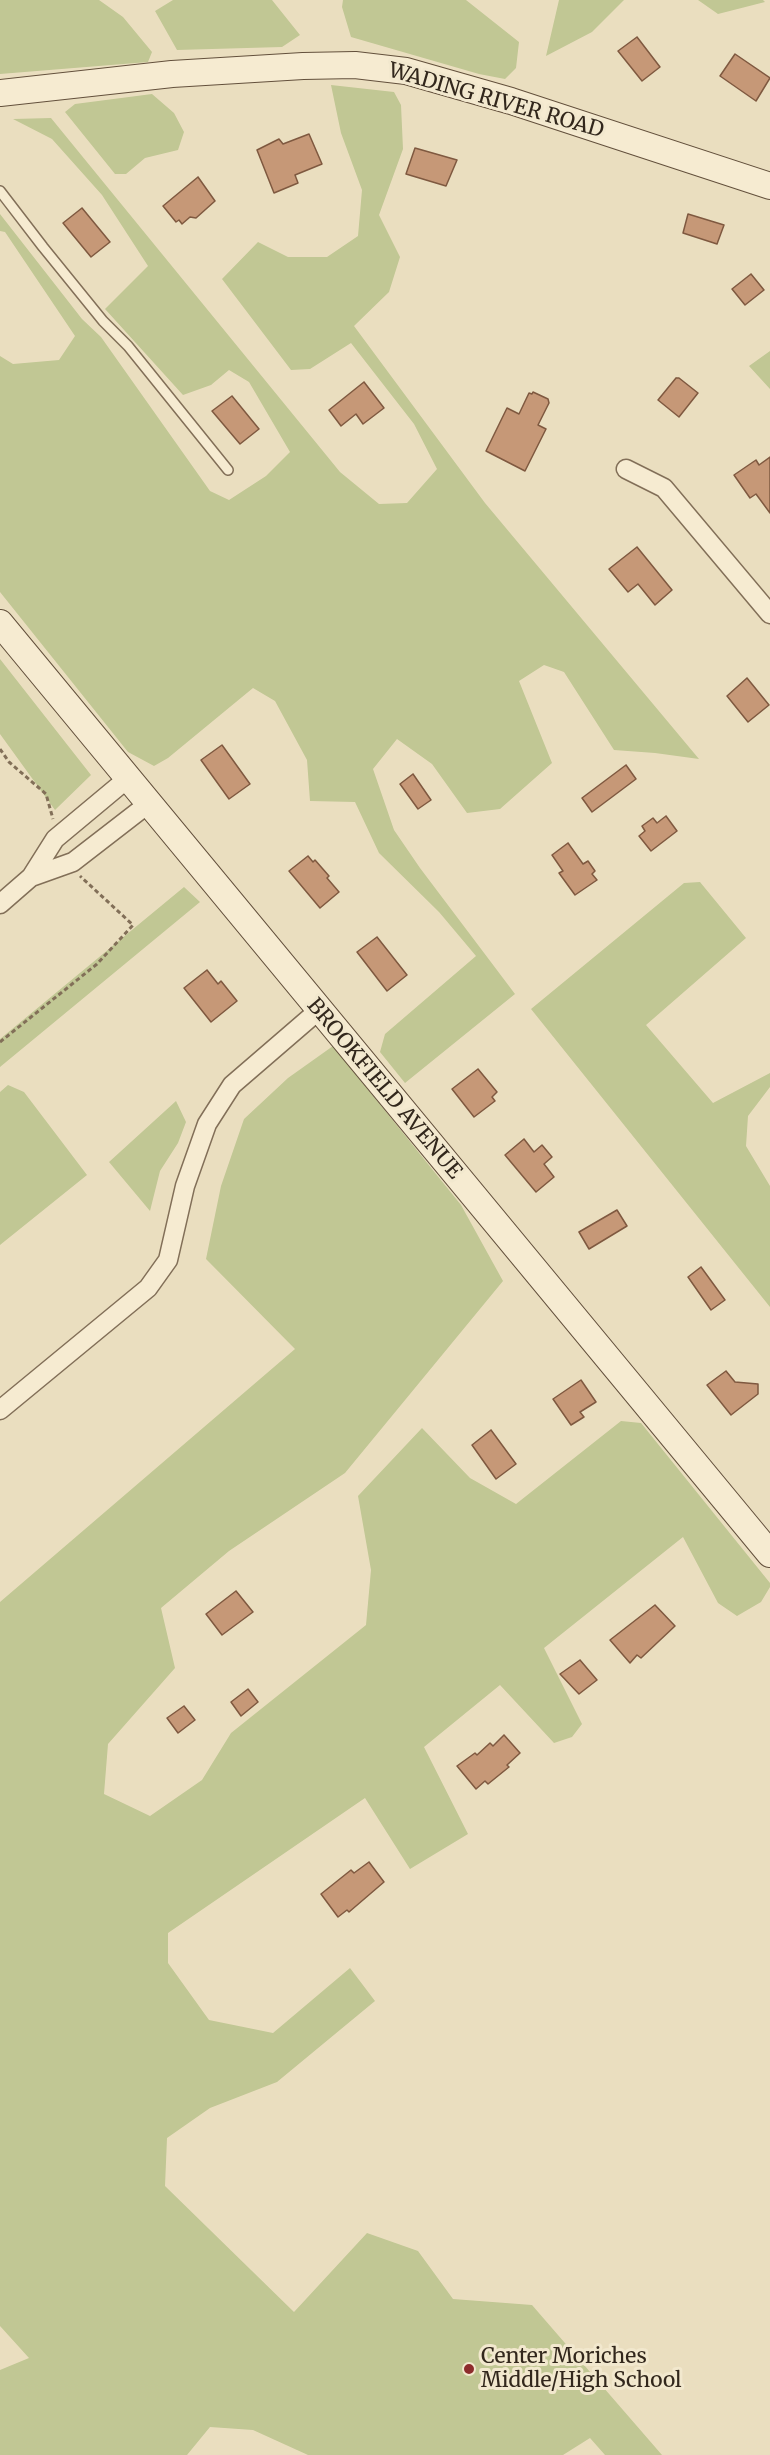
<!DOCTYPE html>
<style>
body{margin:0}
canvas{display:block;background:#eadebf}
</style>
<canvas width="770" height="2455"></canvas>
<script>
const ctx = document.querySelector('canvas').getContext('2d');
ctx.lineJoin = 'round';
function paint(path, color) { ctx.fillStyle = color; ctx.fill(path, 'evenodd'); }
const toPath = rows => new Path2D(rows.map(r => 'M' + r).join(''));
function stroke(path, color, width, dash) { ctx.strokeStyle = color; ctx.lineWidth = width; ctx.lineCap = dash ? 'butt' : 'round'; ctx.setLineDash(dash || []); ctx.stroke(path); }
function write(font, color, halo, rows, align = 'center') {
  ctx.font = font + ' Merriweather,serif'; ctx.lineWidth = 6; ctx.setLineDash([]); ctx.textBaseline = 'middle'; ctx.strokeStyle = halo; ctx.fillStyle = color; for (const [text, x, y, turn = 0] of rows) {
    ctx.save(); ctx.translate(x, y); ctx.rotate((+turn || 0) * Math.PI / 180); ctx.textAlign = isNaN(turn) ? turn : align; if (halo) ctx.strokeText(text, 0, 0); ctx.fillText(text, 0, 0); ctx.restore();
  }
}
paint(toPath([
 [0,0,99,0,123,17,152,52,148,62,0,74],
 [173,0,272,0,300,35,282,47,177,50,155,11],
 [343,0,466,0,519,42,516,68,505,79,479,74,351,37,342,7],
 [559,0,624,0,592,32,546,56],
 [698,0,763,0,765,2,718,14],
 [331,85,394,92,401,105,403,149,379,215,400,257,389,292,354,326,485,503,699,759,655,753,614,750,564,672,544,665,519,681,552,763,500,809,467,813,432,764,397,739,373,769,394,830,420,868,515,994,405,1083,380,1052,385,1034,476,956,439,912,379,853,355,802,310,801,307,760,275,701,253,688,168,758,154,766,128,752,0,592,0,356,13,364,59,360,75,336,5,232,0,231,0,214,82,319,101,337,210,491,229,500,266,476,290,452,249,382,229,370,211,385,183,395,105,309,148,266,102,195,52,139,13,119,51,118,340,472,379,504,407,503,437,469,414,424,351,343,310,369,291,370,222,279,258,242,288,257,327,257,358,236,362,190,341,133],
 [152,94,174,113,184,132,178,150,145,158,126,174,115,174,65,112,75,104],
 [770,351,770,389,749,366],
 [0,659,91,775,55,810,0,734],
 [700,882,746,938,646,1025,713,1103,770,1073,770,1087,748,1116,746,1146,770,1186,770,1307,531,1009,684,883],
 [184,887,200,902,0,1067,0,1039],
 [333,1046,461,1205,503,1281,345,1473,229,1551,161,1608,175,1668,108,1744,104,1794,150,1816,202,1780,231,1733,366,1625,371,1570,358,1496,422,1428,470,1478,516,1504,621,1421,641,1423,770,1583,770,1587,761,1602,737,1616,718,1603,683,1537,544,1648,582,1724,572,1737,554,1743,500,1685,424,1747,468,1834,410,1869,365,1798,168,1933,168,1963,209,2020,273,2033,350,1968,375,2001,277,2082,210,2108,167,2138,165,2186,294,2312,367,2233,418,2251,453,2299,532,2305,662,2455,605,2455,590,2438,563,2455,308,2455,253,2430,210,2427,187,2455,0,2455,0,2370,29,2358,0,2326,0,1602,295,1349,206,1259,221,1186,244,1119,288,1078],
 [8,1085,24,1092,87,1175,0,1245,0,1092],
 [176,1101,186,1122,178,1143,160,1171,150,1211,109,1162]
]), '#c1c794');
const building = toPath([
 [637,37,660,67,642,81,618,51,637,37],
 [735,54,770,78,756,101,720,76,735,54],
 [309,134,322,164,295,175,298,183,274,193,257,150,279,139,283,144,309,134],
 [415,148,457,160,446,186,406,174,415,148],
 [198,177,215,201,196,218,190,217,182,224,179,220,176,222,163,206,198,177],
 [82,208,110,242,91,257,63,223,82,208],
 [688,214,724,225,717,244,683,233,688,214],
 [751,274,764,290,745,305,732,289,751,274],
 [676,378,679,378,698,393,679,417,658,400,676,378],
 [364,382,384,408,363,424,356,414,341,426,329,410,364,382],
 [533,392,548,399,549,403,538,425,546,429,525,471,486,451,507,408,519,414,529,393,532,394,533,392],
 [232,396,259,429,240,444,212,411,232,396],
 [770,457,770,513,756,494,750,498,734,475,756,460,759,465,770,457],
 [637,547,672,590,655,605,638,584,628,592,609,569,637,547],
 [747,678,769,705,748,722,727,696,747,678],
 [222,745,250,784,229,799,201,760,222,745],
 [626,765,636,779,592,812,582,798,626,765],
 [413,774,431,800,418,809,400,784,413,774],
 [666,816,677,831,651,851,639,836,645,831,642,826,653,818,657,823,666,816],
 [568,843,583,864,588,861,595,871,592,874,597,880,575,895,559,873,563,871,552,855,568,843],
 [308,856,313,862,315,860,329,876,327,878,339,892,320,908,289,871,308,856],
 [377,937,407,975,387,991,357,952,377,937],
 [207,970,218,984,221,981,237,1001,211,1022,184,988,207,970],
 [478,1069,497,1092,492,1097,495,1101,474,1117,452,1089,478,1069],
 [524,1139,534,1152,542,1145,552,1157,544,1164,554,1177,536,1192,505,1155,524,1139],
 [617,1210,627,1226,589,1249,579,1232,617,1210],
 [701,1267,725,1300,711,1310,688,1277,701,1267],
 [726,1371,735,1382,758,1384,758,1394,731,1415,707,1385,726,1371],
 [581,1380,596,1402,580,1412,584,1417,571,1425,553,1399,581,1380],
 [491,1430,516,1464,496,1479,472,1445,491,1430],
 [236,1591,253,1612,222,1635,206,1614,236,1591],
 [655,1605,675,1626,641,1658,637,1655,630,1663,610,1640,655,1605],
 [580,1660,597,1680,579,1694,560,1674,580,1660],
 [248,1689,258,1702,241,1716,231,1702,248,1689],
 [184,1706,195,1720,178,1733,167,1718,184,1706],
 [504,1735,520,1753,507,1765,509,1767,488,1784,485,1781,476,1789,457,1766,475,1753,477,1755,490,1743,493,1746,504,1735],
 [369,1862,384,1882,349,1912,347,1910,338,1917,321,1894,351,1870,354,1873,369,1862]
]);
paint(building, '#c69877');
stroke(building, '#7f5940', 1.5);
const lane = toPath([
 [0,191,43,247,103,321,128,346,228,470]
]);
const street = toPath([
 [626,469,664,488,770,614],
 [31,877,73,862,148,804],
 [0,904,31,877,55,839,127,779],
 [0,1410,148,1288,168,1260,185,1186,207,1124,232,1085,319,1010]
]);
const secondary = toPath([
 [0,93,172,74,303,66,355,65,406,71,511,101,770,186],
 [0,623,770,1554]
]);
stroke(lane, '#826f58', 12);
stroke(street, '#826f58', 21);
stroke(secondary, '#63503c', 28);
stroke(toPath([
 [0,749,9,762,46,794,53,819],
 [0,1042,97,964,133,925,80,876]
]), '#826f58', 3, [4.5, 3]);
stroke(lane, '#f6ebd1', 9);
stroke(street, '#f6ebd1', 18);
stroke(secondary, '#f6ebd1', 26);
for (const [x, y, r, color] of [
 [469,2369,6,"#8d2c2c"]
]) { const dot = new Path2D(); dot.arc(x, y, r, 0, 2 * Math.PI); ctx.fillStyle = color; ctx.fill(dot); stroke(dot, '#f2e8ce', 2); }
write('21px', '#32271c', '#f2e8ce', [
 ["WADING RIVER ROAD",496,101,16],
 ["BROOKFIELD AVENUE",384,1089,50]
]);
write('21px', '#32271c', '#f2e8ce', [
 ["Center Moriches",481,2357],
 ["Middle/High School",481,2381]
], 'left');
</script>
